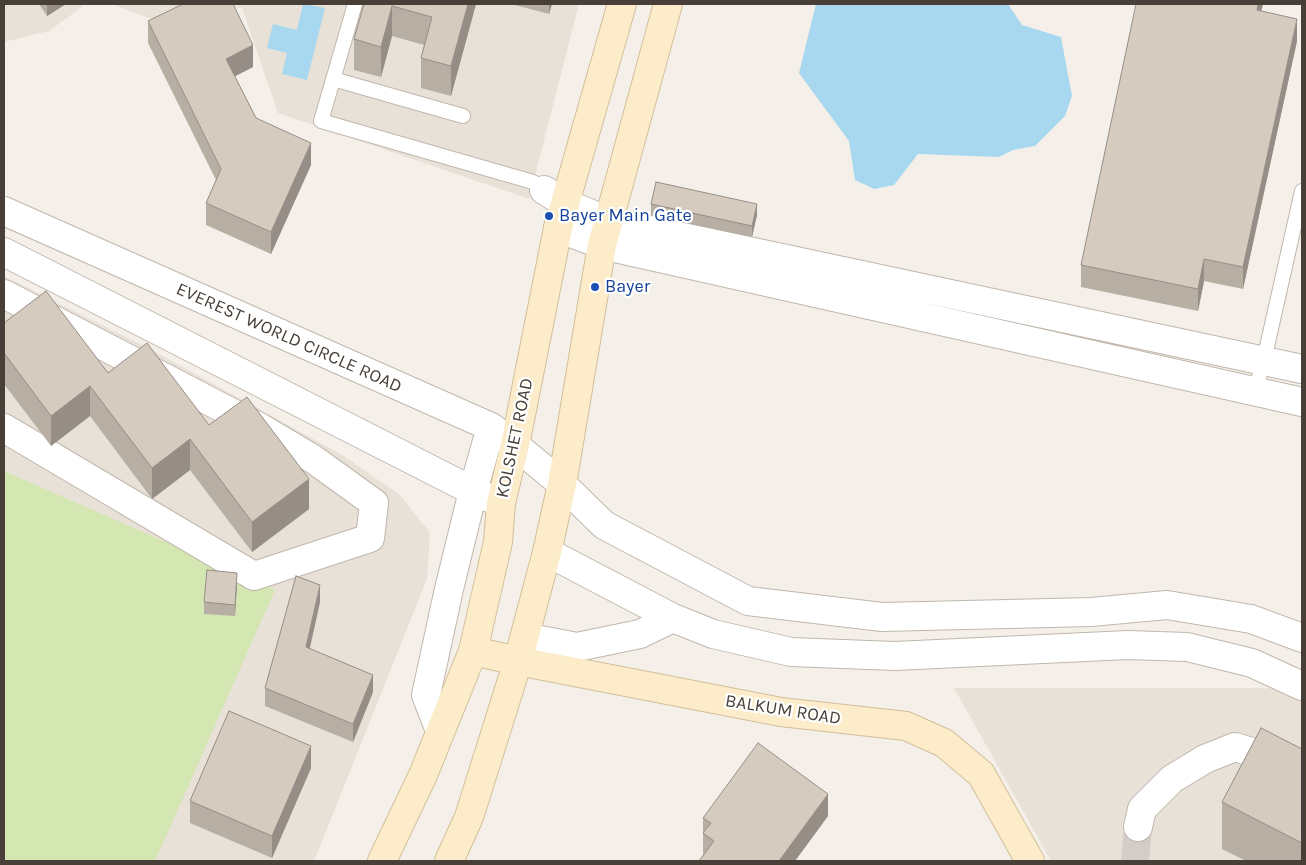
<!DOCTYPE html>
<style>
body{margin:0}
#map{position:relative;width:1306px;height:865px;overflow:hidden;background:#f4f0e9;font-family:Karla,sans-serif}
canvas{display:block}
.frame{position:absolute;inset:0;border:5px solid #484038;pointer-events:none}
</style>
<div id="map">
<canvas width="1306" height="865"></canvas>
<div class="frame"></div>
</div>
<script>
const ctx = document.querySelector('canvas').getContext('2d');
ctx.lineJoin = 'round';
function paint(path, color) { ctx.fillStyle = color; ctx.fill(path, 'evenodd'); }
const toPath = rows => new Path2D(rows.map(r => 'M' + r).join(''));
function stroke(path, color, width, dash) { ctx.strokeStyle = color; ctx.lineWidth = width; ctx.lineCap = dash ? 'butt' : 'round'; ctx.setLineDash(dash || []); ctx.stroke(path); }
function write(font, color, halo, rows, align = 'center') {
  ctx.font = font + ' Karla,sans-serif'; ctx.lineWidth = 4.5; ctx.setLineDash([]); ctx.textBaseline = 'middle'; ctx.strokeStyle = halo; ctx.fillStyle = color; for (const [text, x, y, turn = 0] of rows) {
    ctx.save(); ctx.translate(x, y); ctx.rotate((+turn || 0) * Math.PI / 180); ctx.textAlign = isNaN(turn) ? turn : align; if (halo) ctx.strokeText(text, 0, 0); ctx.fillText(text, 0, 0); ctx.restore();
  }
}
paint(toPath([
 [4,4,86,4,49,31,4,42],
 [111,4,579,4,529,199,278,113,242,8,152,19],
 [4,276,154,351,344,456,400,495,430,533,427,579,314,861,4,861],
 [954,688,1281,688,1302,699,1302,861,1051,861]
]), '#e8e1d7');
paint(toPath([
 [4,471,275,590,155,861,4,861]
]), '#d4e7b3');
paint(toPath([
 [303,4,325,8,307,80,282,74,287,53,267,48,273,24,297,30],
 [816,4,1008,4,1022,25,1061,37,1072,96,1065,116,1035,146,1013,150,999,157,918,154,894,185,874,189,855,180,849,141,799,73]
]), '#a8d8ef');
stroke(toPath([
 [1135,861,1138,827]
]), '#d2cdc6', 28, [28, 14]);
const lane = toPath([
 [355,4,321,121,533,182,544,190],
 [333,79,463,116],
 [1255,391,1264,360,1302,191]
]);
const street = toPath([
 [544,190,565,203,608,221,1302,369],
 [4,211,491,427,515,445,562,484,604,525,748,601,882,617,1091,612,1167,605,1251,619,1302,638],
 [558,228,602,245,1302,402],
 [4,252,473,491,501,503],
 [4,294,261,428,313,459,374,503,370,538,254,576,4,428],
 [547,552,673,618,713,634,791,652,895,656,1128,645,1187,647,1252,663,1302,686],
 [525,637,577,647,640,634,673,618],
 [440,731,426,695,449,589,473,491,491,427],
 [1138,827,1142,809,1172,779,1205,759,1235,747,1302,767]
]);
const secondary = toPath([
 [473,651,518,661,781,712,906,726,944,743,981,774,1030,861],
 [382,861,423,775,473,651,498,542,501,503,515,445,558,228,622,4],
 [449,861,469,817,518,661,547,552,562,484,602,245,668,4]
]);
stroke(lane, '#c0b7ac', 16);
stroke(street, '#c0b7ac', 30);
stroke(secondary, '#d3bf9a', 30);
stroke(lane, '#fff', 14);
stroke(street, '#fff', 28);
stroke(secondary, '#fdecca', 28);
paint(toPath([
 [39,4,66,4,47,16],
 [364,4,476,4,451,96,421,88,421,58,424,45,392,36,381,77,354,70,354,39],
 [515,4,552,4,549,14,515,5],
 [1262,11,1297,41,1243,289,1204,281,1198,311,1081,287,1081,265],
 [148,21,253,67,235,76,256,118,311,165,271,254,206,225,206,203,216,180,148,43],
 [651,204,757,215,752,237,651,216],
 [4,323,108,373,209,425,309,509,252,552,190,470,152,499,90,416,51,446,4,384],
 [237,584,235,616,204,614,204,602],
 [320,602,310,648,373,692,353,742,265,706,265,688],
 [1302,749,1302,861,1246,861,1222,849,1222,802],
 [311,768,272,858,190,823,190,801],
 [828,816,795,861,699,861,703,855,703,818]
]), '#b8afa4');
paint(toPath([
 [47,4,66,4,47,16],
 [468,4,476,4,451,96,451,66],
 [549,4,552,4,549,14],
 [1258,4,1263,4,1257,32,1257,10],
 [392,6,392,36,381,77,381,47],
 [1297,19,1297,41,1243,289,1243,267],
 [253,45,253,67,226,81,226,59],
 [311,143,311,165,271,254,271,232],
 [757,204,757,215,752,237,752,226],
 [1204,259,1204,281,1198,311,1198,289],
 [90,386,90,416,51,446,51,416],
 [190,439,190,470,152,499,152,468],
 [309,479,309,509,252,552,252,522],
 [237,573,237,584,235,616,235,605],
 [320,585,320,602,306,664,306,647],
 [373,675,373,692,353,742,353,724],
 [311,746,311,768,272,858,272,836],
 [828,794,828,816,795,861,779,861]
]), '#968e86');
const building = toPath([
 [183,4,199,4,200,5,202,4,233,4,253,45,226,59,256,118,311,143,271,232,206,203,221,169,148,21,183,4],
 [364,4,468,4,451,66,421,58,432,17,392,6,381,47,354,39,364,4],
 [1136,4,1258,4,1257,10,1297,19,1243,267,1204,259,1198,289,1081,265,1136,4],
 [656,182,757,204,752,226,651,204,656,182],
 [46,291,108,373,147,343,209,425,247,397,309,479,252,522,190,439,152,468,90,386,51,416,4,353,4,323,46,291],
 [207,570,237,573,235,605,204,602,207,570],
 [296,576,320,585,306,647,373,675,353,724,265,688,296,576],
 [229,711,311,746,272,836,190,801,229,711],
 [1261,728,1302,749,1302,843,1222,802,1261,728],
 [758,743,828,794,779,861,699,861,714,841,703,833,711,823,703,818,758,743]
]);
paint(building, '#d6cbbf');
stroke(building, '#968e86', 1);
for (const [x, y, r, color] of [
 [549,216,5,"#1a4fb4"],
 [595,287,5,"#1a4fb4"]
]) { const dot = new Path2D(); dot.arc(x, y, r, 0, 2 * Math.PI); ctx.fillStyle = color; ctx.fill(dot); stroke(dot, '#fff', 2); }
write('18px', '#164399', '#fff', [
 ["Bayer Main Gate",559,216],
 ["Bayer",605,287]
], 'left');
write('18px', '#484038', '#fff', [
 ["EVEREST WORLD CIRCLE ROAD",289,338,24],
 ["KOLSHET ROAD",515,438,-78],
 ["BALKUM ROAD",783,710,9]
]);
</script>
